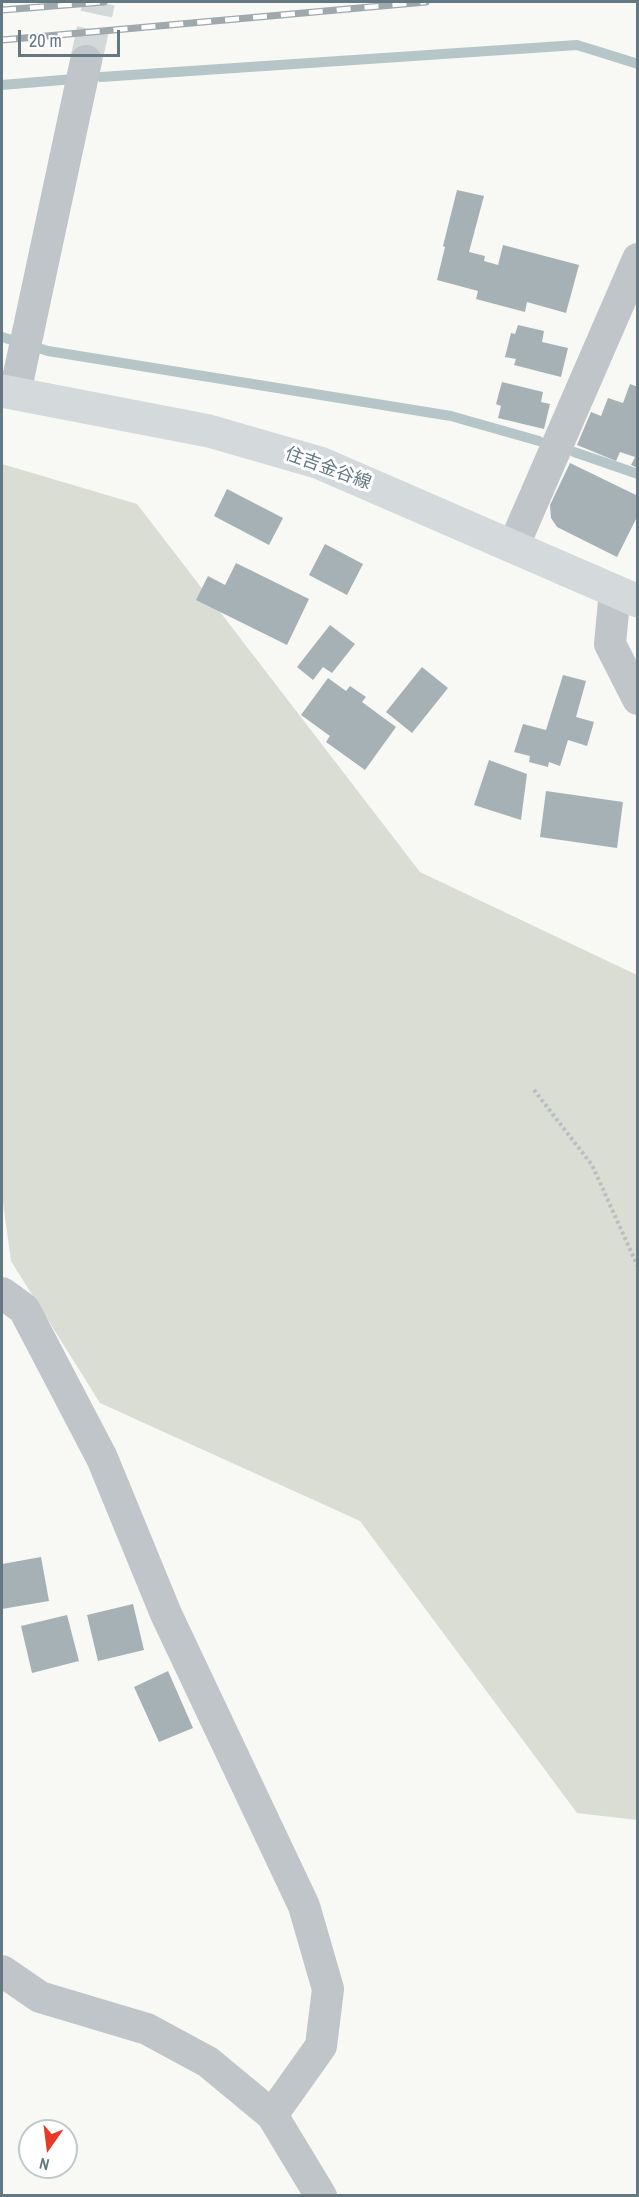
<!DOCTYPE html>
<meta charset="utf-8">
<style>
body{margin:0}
#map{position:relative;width:639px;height:2197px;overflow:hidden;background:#f8f8f5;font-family:"Archivo Narrow",sans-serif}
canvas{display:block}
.frame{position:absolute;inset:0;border:3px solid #637881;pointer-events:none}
.north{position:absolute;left:18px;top:2119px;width:60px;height:60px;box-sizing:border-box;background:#fff;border:2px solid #c1c9cd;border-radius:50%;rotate:194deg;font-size:16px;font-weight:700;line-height:24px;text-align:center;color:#637881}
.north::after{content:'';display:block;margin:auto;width:21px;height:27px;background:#e73b27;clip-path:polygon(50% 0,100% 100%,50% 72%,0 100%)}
.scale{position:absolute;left:18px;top:30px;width:102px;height:27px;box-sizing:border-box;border:3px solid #637881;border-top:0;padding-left:8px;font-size:18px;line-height:21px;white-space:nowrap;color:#637881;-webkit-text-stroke:4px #fff;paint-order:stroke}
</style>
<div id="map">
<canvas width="639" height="2197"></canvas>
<div class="frame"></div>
<div class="north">N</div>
<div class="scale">20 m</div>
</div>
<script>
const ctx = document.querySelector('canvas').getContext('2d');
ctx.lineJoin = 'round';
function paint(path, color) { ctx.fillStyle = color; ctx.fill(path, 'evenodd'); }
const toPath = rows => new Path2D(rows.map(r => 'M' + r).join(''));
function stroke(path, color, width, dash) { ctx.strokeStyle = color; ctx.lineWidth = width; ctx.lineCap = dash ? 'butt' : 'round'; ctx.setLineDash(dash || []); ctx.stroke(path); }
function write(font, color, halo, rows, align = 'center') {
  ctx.font = font + ' "Archivo Narrow","Noto Sans JP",sans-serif'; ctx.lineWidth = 6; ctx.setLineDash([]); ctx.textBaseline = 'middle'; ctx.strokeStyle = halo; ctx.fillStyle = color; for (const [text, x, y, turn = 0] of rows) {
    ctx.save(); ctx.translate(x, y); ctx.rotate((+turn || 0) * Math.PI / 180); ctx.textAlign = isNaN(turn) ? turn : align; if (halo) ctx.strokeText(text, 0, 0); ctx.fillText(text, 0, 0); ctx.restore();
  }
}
paint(toPath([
 [2,464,137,504,420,872,637,975,637,1820,577,1813,360,1521,100,1403,11,1261,2,1195]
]), '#d9ddd4');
stroke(toPath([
 [101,77,577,45,638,64],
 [2,85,74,79],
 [2,337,48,351,451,416,539,441],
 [574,452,638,474]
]), '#b6c6c8', 10);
paint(toPath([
 [457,190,484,196,469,252,485,256,484,261,498,265,503,245,579,265,566,313,527,302,525,312,476,299,478,291,437,280,445,247,443,246],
 [518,325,544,331,542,342,568,348,561,377,514,365,516,359,505,357,511,333,515,334],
 [502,382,543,392,541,402,550,404,544,429,498,418,501,406,496,404],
 [630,384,638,387,638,468,631,465,635,457,620,452,616,461,577,445,591,412,601,416,608,398,623,403],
 [570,463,638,496,638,515,617,557,557,527,551,518,550,505],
 [227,489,283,518,269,545,214,516],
 [325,544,363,564,347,595,309,575],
 [236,563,309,599,287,645,196,600,208,576,225,585],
 [330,625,355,644,332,673,323,667,313,680,297,667],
 [422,667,448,688,412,733,386,712],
 [563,675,586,681,576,717,594,722,587,746,568,740,560,766,549,762,548,767,529,762,530,756,514,752,523,724,546,730],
 [328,678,346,691,350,686,366,697,362,702,396,727,365,770,326,742,330,736,301,715],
 [489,760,527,774,521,820,474,805],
 [546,791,623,802,617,848,540,837],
 [41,1557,49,1601,2,1609,2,1564],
 [133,1604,144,1650,98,1661,87,1615],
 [67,1615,79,1661,32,1673,21,1626],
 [168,1671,193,1728,159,1742,134,1687]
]), '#a6b1b5');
stroke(toPath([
 [86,61,99,2]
]), '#d3d8d8', 32, [32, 16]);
stroke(toPath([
 [534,1090,592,1165,638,1267]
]), '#b9bec0', 4, [3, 3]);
stroke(toPath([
 [15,393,86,61],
 [513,547,638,259],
 [615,591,610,644,638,699],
 [2,1293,24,1309,102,1458,166,1614,304,1906,328,1989,321,2046,272,2115],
 [2,1971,40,1997,147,2029,208,2062,272,2115,321,2196]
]), '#bfc5c8', 32);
stroke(toPath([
 [2,391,209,431,320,463,638,601]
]), '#d4d9dc', 33);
const rail = toPath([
 [2,10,104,2],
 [2,40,426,2]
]);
stroke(rail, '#9ea8ad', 7);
stroke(rail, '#fff', 4.5, [14]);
write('18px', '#637881', '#fff', [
 ["住吉金谷線",328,469,20]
]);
</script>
